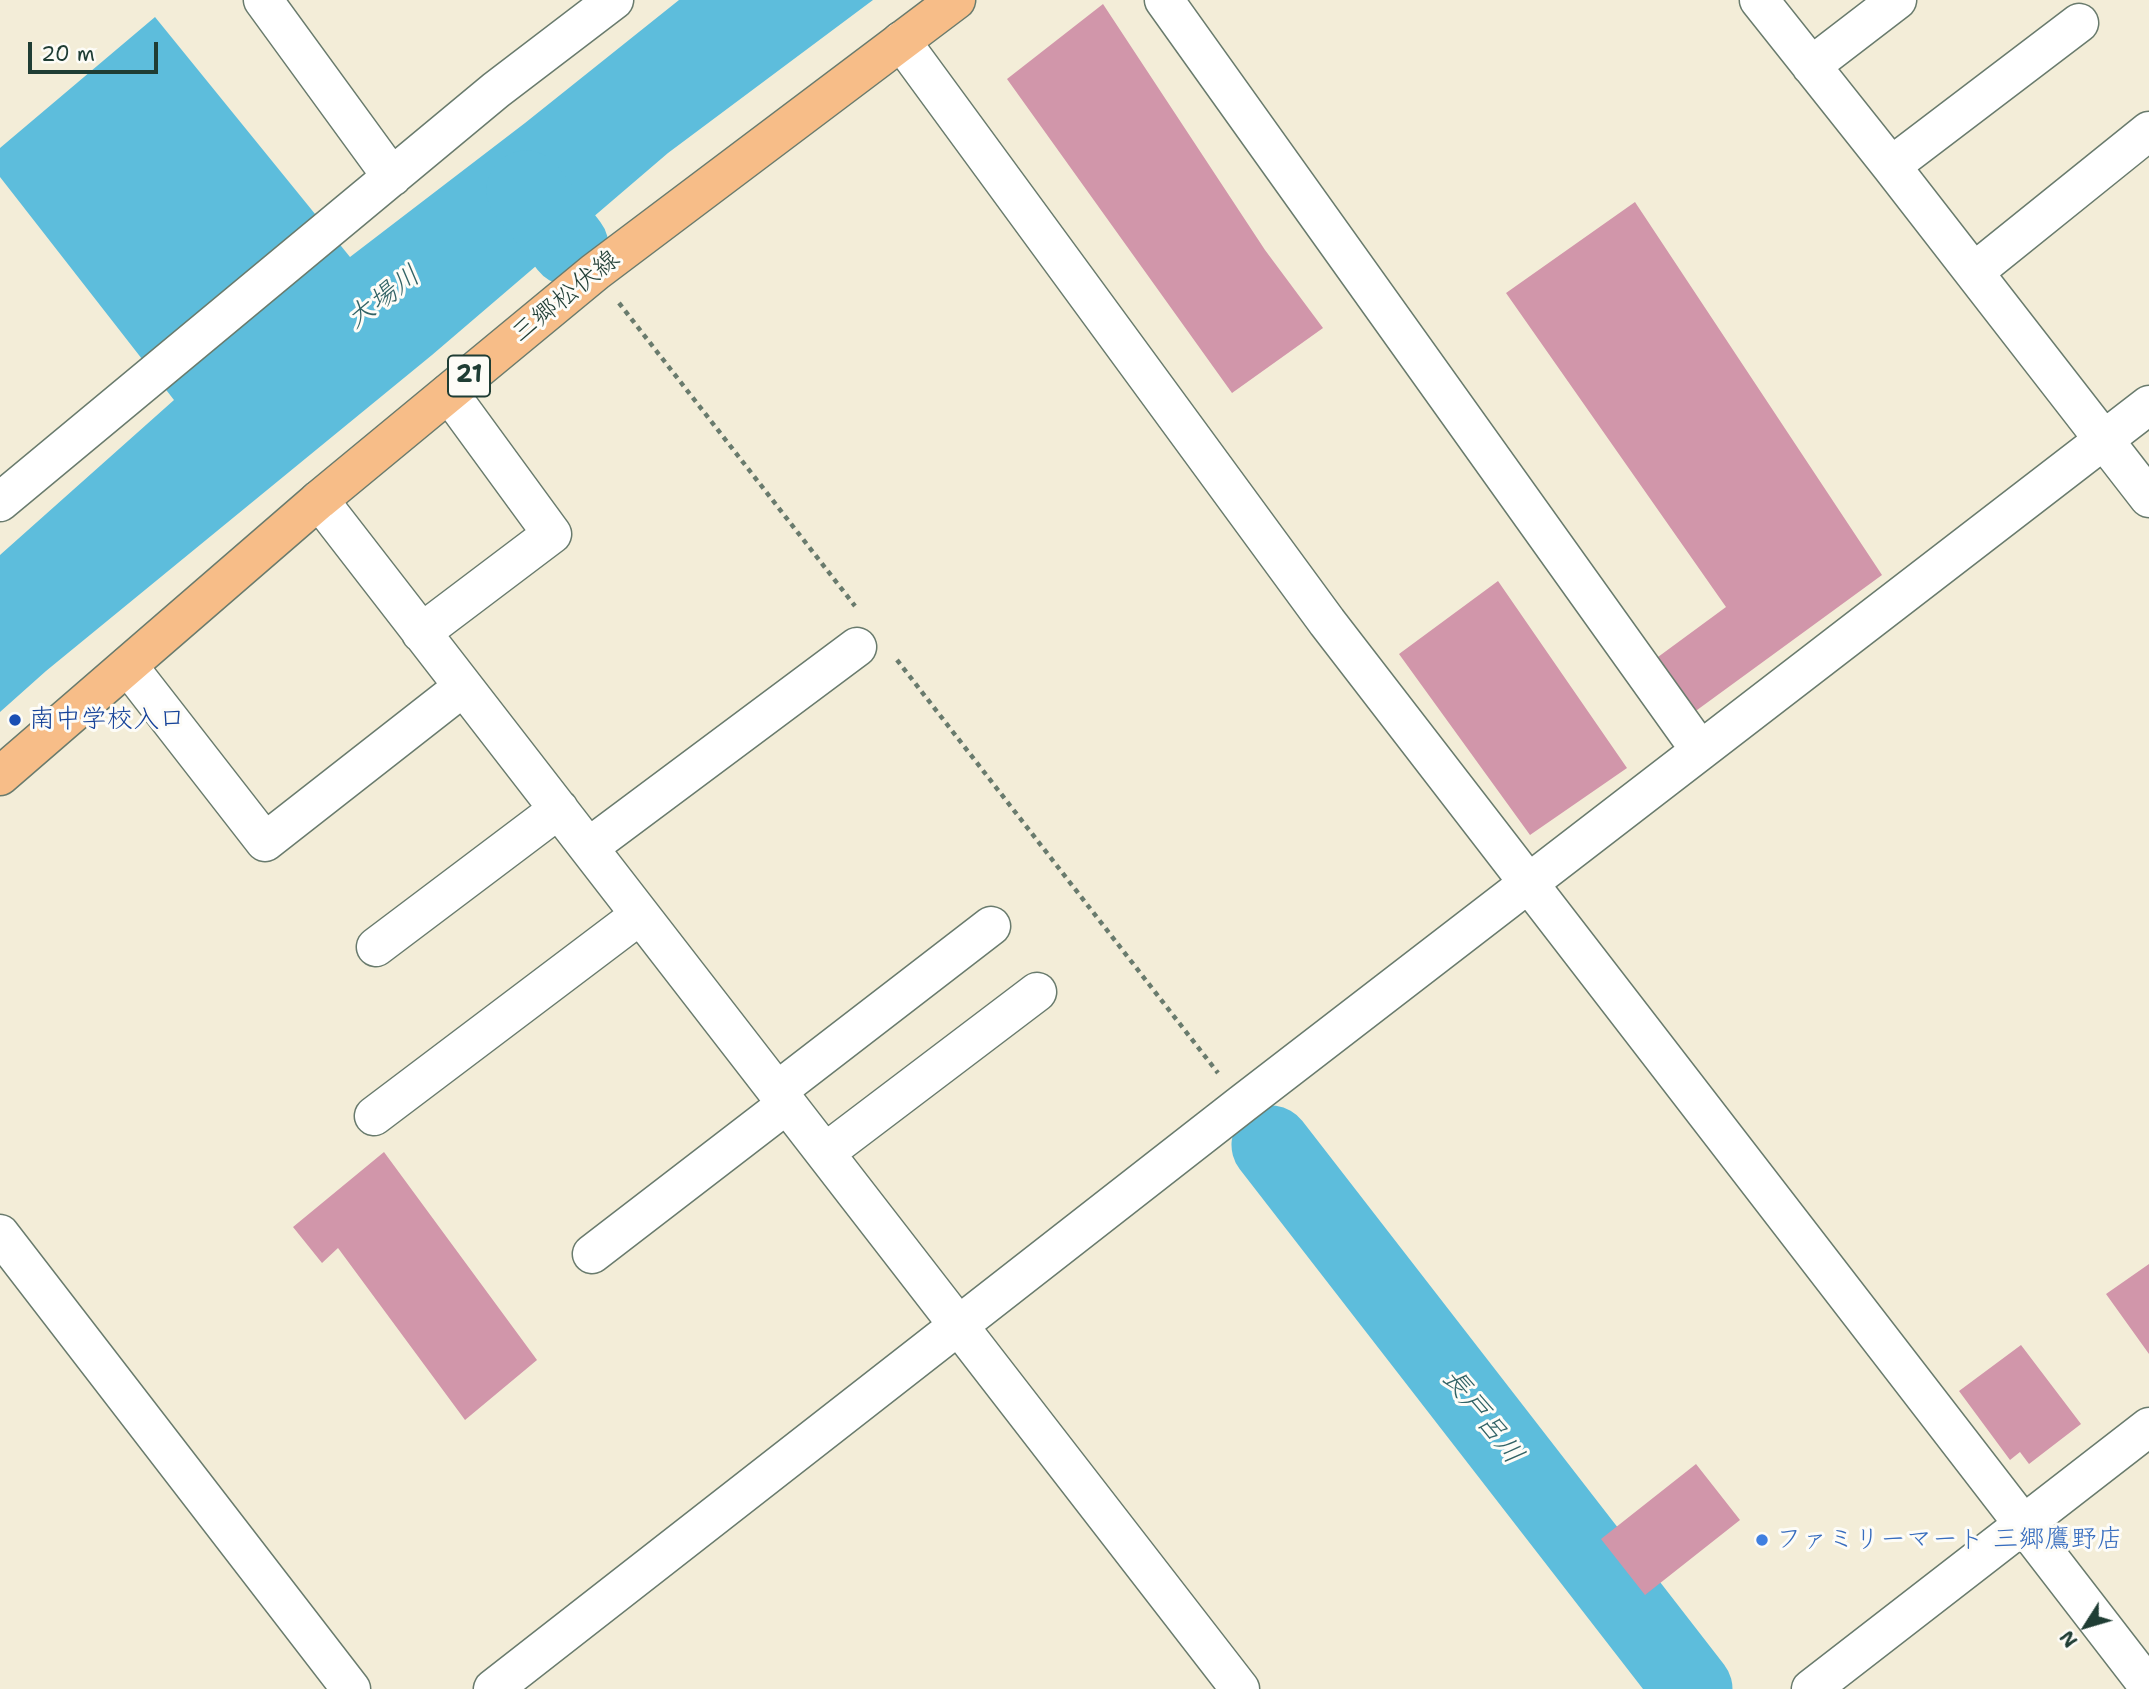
<!DOCTYPE html>
<meta charset="utf-8">
<style>
body{margin:0}
#map{position:relative;width:2149px;height:1689px;overflow:hidden;background:#f3edd8;font-family:"Shantell Sans",sans-serif}
canvas{display:block}
.north{position:absolute;left:2051px;top:1591px;width:70px;height:70px;-webkit-text-stroke:5px #fdfcf7;paint-order:stroke;rotate:233deg;font-size:19px;font-weight:700;line-height:28px;text-align:center;color:#1f3d34}
.north::after{content:'';display:block;margin:auto;width:24px;height:32px;background:#1f3d34;clip-path:polygon(50% 0,100% 100%,50% 72%,0 100%)}
.scale{position:absolute;left:28px;top:42px;width:130px;height:32px;box-sizing:border-box;border:4px solid #1f3d34;border-top:0;padding-left:9px;font-size:21px;line-height:24px;white-space:nowrap;color:#1f3d34;-webkit-text-stroke:5px #fdfcf7;paint-order:stroke}
</style>
<div id="map">
<canvas width="2149" height="1689"></canvas>
<div class="north">N</div>
<div class="scale">20 m</div>
</div>
<script>
const ctx = document.querySelector('canvas').getContext('2d');
ctx.lineJoin = 'round';
function paint(path, color) { ctx.fillStyle = color; ctx.fill(path, 'evenodd'); }
const toPath = rows => new Path2D(rows.map(r => 'M' + r).join(''));
function stroke(path, color, width, dash) { ctx.strokeStyle = color; ctx.lineWidth = width; ctx.lineCap = dash ? 'butt' : 'round'; ctx.setLineDash(dash || []); ctx.stroke(path); }
function write(font, color, halo, rows, align = 'center') {
  ctx.font = font + ' "Shantell Sans","Klee One",sans-serif'; ctx.lineWidth = 6; ctx.setLineDash([]); ctx.textBaseline = 'middle'; ctx.strokeStyle = halo; ctx.fillStyle = color; for (const [text, x, y, turn = 0] of rows) {
    ctx.save(); ctx.translate(x, y); ctx.rotate((+turn || 0) * Math.PI / 180); ctx.textAlign = isNaN(turn) ? turn : align; if (halo) ctx.strokeText(text, 0, 0); ctx.fillText(text, 0, 0); ctx.restore();
  }
}
paint(toPath([
 [679,0,873,0,668,153,432,355,46,671,0,712,0,555,174,400,0,177,0,148,155,17,350,257,525,123]
]), '#5dbddc');
stroke(toPath([
 [526,190,569,246],
 [1271,1145,1693,1689]
]), '#5dbddc', 79);
paint(toPath([
 [1103,4,1265,250,1323,328,1232,393,1007,79],
 [1635,202,1882,575,1682,721,1643,668,1726,607,1506,293],
 [1498,581,1627,768,1530,835,1399,654],
 [384,1152,537,1360,465,1420,338,1248,322,1263,293,1227],
 [2149,1264,2149,1354,2106,1294],
 [2021,1345,2081,1424,2029,1464,2020,1452,2010,1460,1959,1391],
 [1696,1464,1740,1520,1645,1595,1601,1539]
]), '#d196aa');
const minor = toPath([
 [263,0,392,177],
 [1164,0,1700,750],
 [1759,0,1891,166,2149,498],
 [901,41,1327,622,2149,1687],
 [1811,66,1897,0],
 [1891,166,2079,23],
 [1974,272,2149,131],
 [319,500,1240,1689],
 [0,502,496,90,614,0],
 [421,633,552,534,449,393],
 [128,666,265,842,463,687],
 [589,847,857,647],
 [376,947,559,809],
 [777,1091,991,926],
 [374,1116,640,915],
 [826,1152,1037,992],
 [0,1234,351,1689],
 [592,1254,787,1104],
 [493,1689,1242,1104,2149,405],
 [1811,1689,2149,1427]
]);
const major = toPath([
 [0,776,319,500,595,272,956,0]
]);
stroke(minor, '#697b6d', 41);
stroke(major, '#697b6d', 41);
stroke(toPath([
 [619,303,855,606],
 [897,660,1218,1073]
]), '#697b6d', 4.5, [5, 5]);
stroke(minor, '#fff', 38);
stroke(major, '#f7bd88', 38);
for (const [x, y, r, color] of [
 [15,720,7,"#1a4fb4"],
 [1762,1540,7,"#3f7fe0"]
]) { const dot = new Path2D(); dot.arc(x, y, r, 0, 2 * Math.PI); ctx.fillStyle = color; ctx.fill(dot); stroke(dot, '#fdfcf7', 2.5); }
for (const [x, y, w] of [
 [469,376,42]
]) { const box = new Path2D(); box.roundRect(x - w / 2, y - 20.5, w, 41, 5); ctx.fillStyle = '#fdfcf7'; ctx.fill(box); stroke(box, '#1f3d34', 2); }
write('bold 24px', '#1f3d34', null, [
 ["21",469,376]
]);
write('26px', '#1f3d34', '#fdfcf7', [
 ["三郷松伏線",566,297,-39]
]);
write('26px', '#164399', '#fdfcf7', [
 ["南中学校入口",29,720]
], 'left');
write('26px', '#366cbe', '#fdfcf7', [
 ["ファミリーマート 三郷鷹野店",1776,1540]
], 'left');
write('italic 28px', '#326366', '#fdfcf7', [
 ["大場川",384,298,-37],
 ["長戸呂川",1482,1417,52]
]);
</script>
